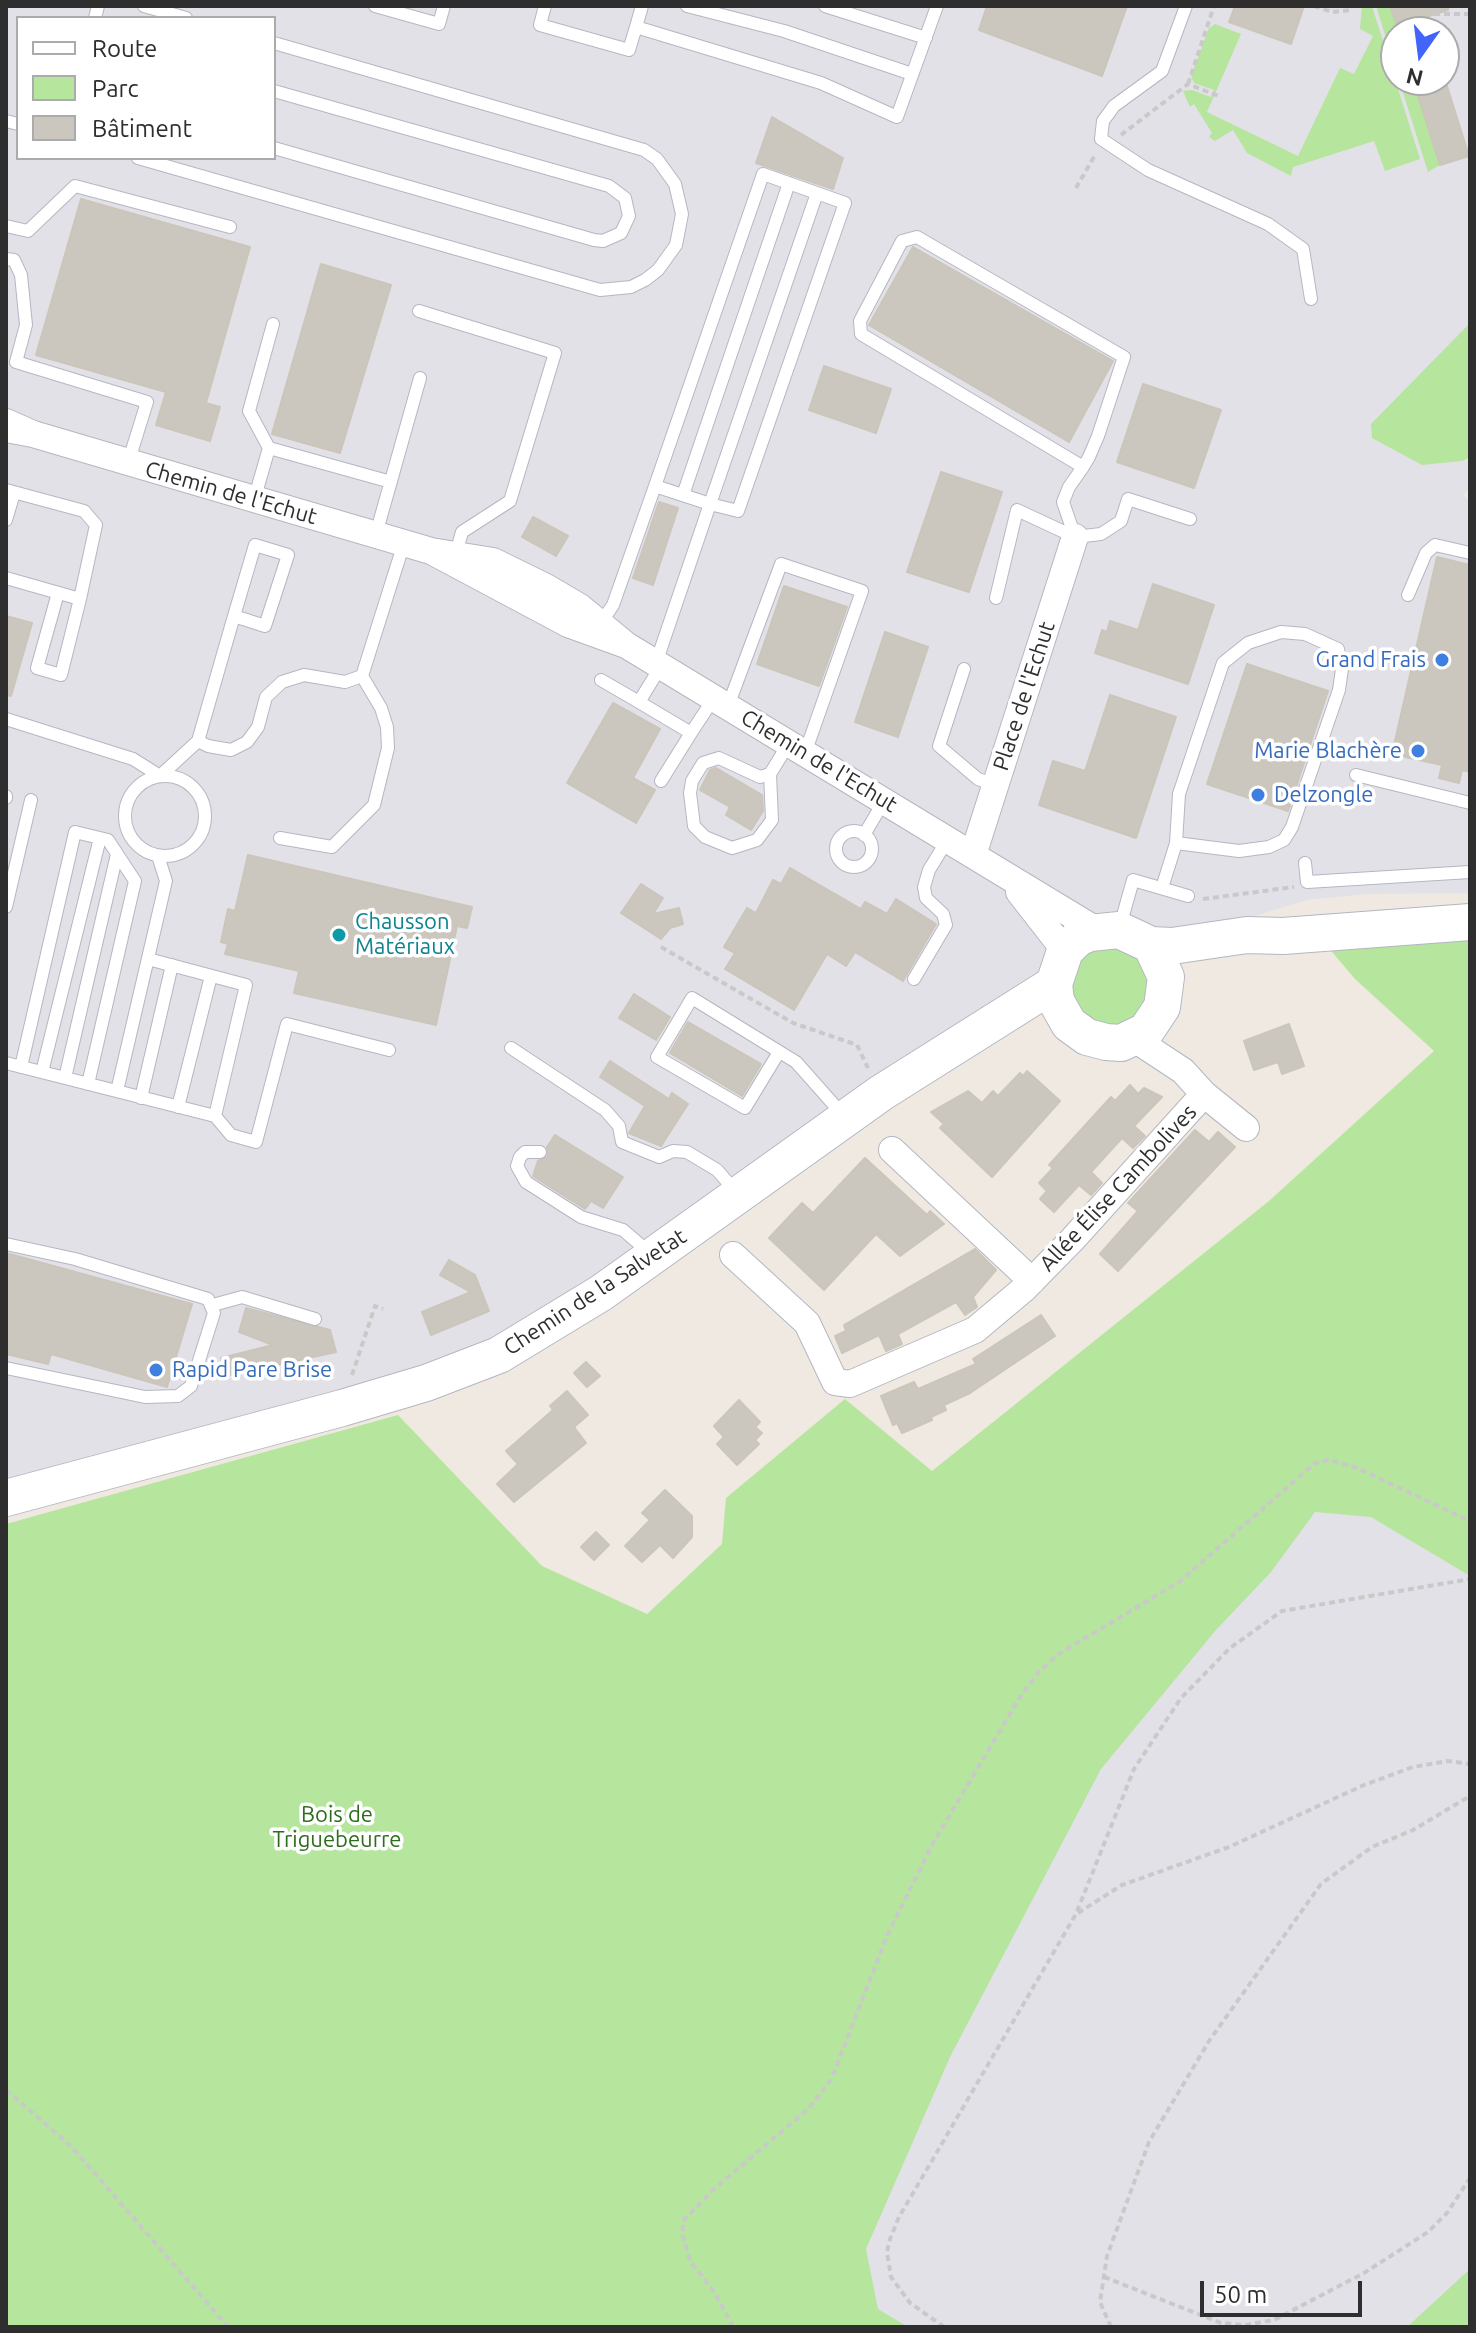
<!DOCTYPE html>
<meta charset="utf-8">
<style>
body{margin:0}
#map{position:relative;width:1476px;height:2333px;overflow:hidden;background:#efe9e1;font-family:Ubuntu,sans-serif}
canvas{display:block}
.frame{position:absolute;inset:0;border:8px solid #2e2e2e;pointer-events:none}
.legend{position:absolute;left:16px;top:16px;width:260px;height:144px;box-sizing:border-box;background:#fff;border:2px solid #ababab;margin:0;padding:10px 14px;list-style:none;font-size:24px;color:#2e2e2e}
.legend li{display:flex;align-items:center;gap:16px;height:40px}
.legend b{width:40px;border:2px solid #ababab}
.north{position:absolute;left:1380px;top:16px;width:80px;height:80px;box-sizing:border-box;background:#fff;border:2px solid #ababab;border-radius:50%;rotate:194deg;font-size:22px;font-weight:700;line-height:32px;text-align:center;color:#2e2e2e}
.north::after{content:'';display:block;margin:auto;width:28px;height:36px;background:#4264fb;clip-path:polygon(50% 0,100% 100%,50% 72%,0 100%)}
.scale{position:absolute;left:1200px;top:2281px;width:162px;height:36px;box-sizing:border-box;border:4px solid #2e2e2e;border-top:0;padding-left:10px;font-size:24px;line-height:28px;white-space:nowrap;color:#2e2e2e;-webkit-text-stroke:6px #fff;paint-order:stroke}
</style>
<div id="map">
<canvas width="1476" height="2333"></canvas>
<div class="frame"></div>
<ul class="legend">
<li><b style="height:10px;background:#fff"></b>Route</li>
<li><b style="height:22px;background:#b6e59e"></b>Parc</li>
<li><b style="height:22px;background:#cbc7bf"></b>Bâtiment</li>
</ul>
<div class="north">N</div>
<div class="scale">50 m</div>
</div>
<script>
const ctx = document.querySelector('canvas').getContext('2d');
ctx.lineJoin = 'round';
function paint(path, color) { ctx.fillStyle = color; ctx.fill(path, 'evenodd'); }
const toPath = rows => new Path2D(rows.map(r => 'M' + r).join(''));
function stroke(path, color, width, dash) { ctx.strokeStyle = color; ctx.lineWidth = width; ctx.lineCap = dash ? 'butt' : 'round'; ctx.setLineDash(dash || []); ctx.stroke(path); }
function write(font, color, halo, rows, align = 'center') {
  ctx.font = font + ' Ubuntu,sans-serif'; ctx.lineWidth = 7; ctx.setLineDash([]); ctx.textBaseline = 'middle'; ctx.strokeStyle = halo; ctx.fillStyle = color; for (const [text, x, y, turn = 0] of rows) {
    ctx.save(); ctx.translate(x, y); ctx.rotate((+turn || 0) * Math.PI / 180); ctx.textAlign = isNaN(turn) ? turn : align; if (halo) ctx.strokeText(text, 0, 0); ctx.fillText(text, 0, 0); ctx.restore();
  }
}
paint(toPath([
 [6,6,1470,6,1470,488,1463,495,1470,500,1470,893,1366,894,1307,900,1042,981,630,1265,492,1344,325,1401,6,1479],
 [18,18,274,18,274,158,18,158],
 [1396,32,1444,32,1444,80,1396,80],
 [1470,1370,1470,2327,556,2327,821,1916]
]), '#e3e1e8');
paint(toPath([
 [1362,6,1372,6,1420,159,1385,171,1374,141,1293,167,1291,176,1247,153,1233,130,1215,141,1209,137,1212,133,1194,104,1190,107,1183,91,1192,90,1211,97,1214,90,1194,83,1191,76,1209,28,1215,24,1241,34,1207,112,1298,156,1340,68,1354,74,1373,36,1360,29],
 [1376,6,1390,6,1398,32,1396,71],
 [1399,80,1413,80,1440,165,1428,172],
 [1470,323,1470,457,1462,461,1422,465,1372,438,1371,424],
 [1470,936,1470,1576,1371,1517,1315,1512,1271,1572,1216,1630,1101,1769,950,2057,866,2249,878,2309,908,2327,6,2327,6,1524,398,1415,542,1566,647,1614,722,1544,726,1498,845,1399,932,1471,1269,1201,1434,1051,1355,979,1327,946],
 [1109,944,1136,954,1150,979,1143,1011,1121,1029,1075,1014,1067,979,1080,954],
 [1470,2269,1470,2327,1407,2327]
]), '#b6e59e');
const building = toPath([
 [987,6,1127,6,1102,76,979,30,987,6],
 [1235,6,1304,6,1291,44,1229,22,1235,6],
 [1390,6,1448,6,1448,10,1397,26,1390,6],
 [1413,80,1445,80,1469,156,1440,165,1413,80],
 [772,117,843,158,833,189,756,163,772,117],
 [81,199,250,247,206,403,220,407,210,441,156,425,166,392,36,355,81,199],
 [913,247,1113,361,1069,442,869,325,913,247],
 [321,264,391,285,340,453,272,434,321,264],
 [824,366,891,389,876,433,809,410,824,366],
 [1143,384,1221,410,1194,488,1117,462,1143,384],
 [941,472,1002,492,969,592,907,572,941,472],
 [659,502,678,508,653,585,633,578,659,502],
 [533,517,568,536,556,556,522,537,533,517],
 [1437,557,1470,565,1470,772,1462,770,1459,783,1439,778,1442,765,1392,754,1437,557],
 [1153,584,1214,605,1188,684,1095,653,1102,630,1107,632,1110,621,1138,630,1153,584],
 [784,586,847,607,819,686,757,664,784,586],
 [6,616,32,623,11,696,6,695,6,616],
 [885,632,928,647,898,737,855,722,885,632],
 [1247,664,1328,691,1288,811,1207,784,1247,664],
 [1110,695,1176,717,1136,838,1039,805,1053,761,1085,771,1110,695],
 [613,703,660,729,633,778,655,790,636,823,567,783,613,703],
 [716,768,762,795,763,811,751,830,726,815,730,807,700,790,710,770,716,768],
 [248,855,472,907,467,928,457,926,436,1025,294,993,299,971,225,954,228,944,221,942,228,909,235,911,248,855],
 [790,868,861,909,865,902,887,914,896,899,936,924,903,981,855,952,846,966,827,954,794,1010,725,969,735,953,724,947,747,908,756,913,773,880,781,884,790,868],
 [641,884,663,898,653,914,679,908,683,924,670,928,661,939,621,913,641,884],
 [634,994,670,1017,656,1040,619,1018,634,994],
 [688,1022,761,1064,742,1096,670,1053,688,1022],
 [1289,1024,1304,1066,1282,1074,1278,1062,1254,1070,1244,1041,1289,1024],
 [610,1061,669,1099,672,1093,688,1104,661,1146,629,1133,645,1106,600,1077,610,1061],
 [1027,1071,1060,1101,992,1177,940,1128,944,1124,931,1112,968,1091,982,1103,993,1091,998,1096,1020,1073,1023,1076,1027,1071],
 [1130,1085,1138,1094,1144,1088,1162,1097,1134,1126,1145,1136,1133,1148,1122,1138,1091,1172,1102,1183,1091,1195,1079,1185,1054,1212,1040,1199,1047,1191,1039,1183,1053,1168,1049,1165,1111,1097,1115,1101,1130,1085],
 [1195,1130,1209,1142,1218,1132,1235,1147,1118,1271,1100,1254,1138,1211,1128,1203,1195,1130],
 [555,1135,623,1177,603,1208,591,1201,585,1209,533,1176,538,1161,548,1156,547,1147,555,1135],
 [865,1158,927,1215,930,1211,944,1224,900,1256,876,1234,824,1290,769,1238,802,1203,813,1213,865,1158],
 [975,1249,996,1270,973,1297,977,1307,965,1315,956,1302,898,1334,902,1344,886,1351,879,1335,842,1353,835,1336,846,1331,844,1325,975,1249],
 [6,1253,192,1304,167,1387,51,1354,48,1364,6,1354,6,1253],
 [449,1260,475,1275,489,1311,431,1335,422,1312,471,1292,440,1275,449,1260],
 [246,1308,330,1330,336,1352,226,1376,221,1358,273,1345,239,1332,246,1308],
 [1041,1315,1055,1336,970,1393,944,1405,946,1410,931,1417,932,1420,902,1433,897,1423,893,1425,881,1396,914,1382,918,1389,976,1364,973,1359,1041,1315],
 [586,1362,600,1376,587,1387,574,1373,586,1362],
 [567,1391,588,1415,574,1427,586,1443,514,1502,497,1484,518,1464,506,1451,553,1410,550,1406,567,1391],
 [739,1400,760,1422,755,1427,762,1433,755,1440,759,1444,737,1465,717,1444,724,1437,714,1426,739,1400],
 [665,1490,692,1516,692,1537,673,1558,660,1545,642,1562,625,1546,650,1520,642,1513,665,1490],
 [596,1532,609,1545,594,1560,581,1547,596,1532]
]);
paint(building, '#cbc7bf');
stroke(building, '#cbc5ba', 2);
const lane = toPath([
 [144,6,186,18],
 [375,6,439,24,444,6],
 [545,6,540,25,629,50,636,27],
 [642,6,636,27,821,83,897,117,937,6],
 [687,6,784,31,912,74],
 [825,6,926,38],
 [1186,6,1162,71,1114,106,1103,121,1101,139,1148,170,1268,224,1303,249,1311,299],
 [95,18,98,6],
 [274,91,609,186,625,198,629,216,621,233,603,241,594,240,274,148],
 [6,121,18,124],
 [138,158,600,290,631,287,645,280,658,270,676,245,682,214,675,184,657,159,644,150,274,43],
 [6,226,28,231,75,186,230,227],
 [6,259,14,260,21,275,26,325,16,362,147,402,128,463],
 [419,311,555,353,510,501,462,532,456,553],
 [269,448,249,411,273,324],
 [1083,467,861,334,860,321,902,241,917,237,1124,357,1098,436,1089,457,1083,467,1069,487,1063,502,1075,537,1101,534,1121,521,1128,499,1190,519],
 [655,486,763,174,845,203,738,511,710,504,817,193],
 [6,490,84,511,96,525,80,599,6,578],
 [683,495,789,183],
 [254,500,269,448,391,482],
 [6,520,14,493],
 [376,534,420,378],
 [58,593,37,668,61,675,80,599],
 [1408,595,1426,553,1435,545,1470,553],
 [996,598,1017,510,1075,537],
 [234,616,265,626,288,555,255,545,234,616,198,741,208,746,231,750,247,742,258,727,266,697,282,682,304,675,345,682,362,676],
 [600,624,613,605,655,486,710,504,656,663],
 [661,666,639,702,691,733,714,698],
 [964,669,939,746,978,779,995,785],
 [601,680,639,702],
 [728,706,781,564,862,591,805,753],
 [6,719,133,759,160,776,198,741],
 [770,774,772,820,757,840,732,848,705,837,694,826,690,793,692,781,703,763,719,758,760,777,770,774,789,743],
 [1356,775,1470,803],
 '125 816a40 40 0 1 1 80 0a40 40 0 1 1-80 0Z',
 [661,781,691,733],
 [6,796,6,798],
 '836 849a18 18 0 1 1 36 0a18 18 0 1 1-36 0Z',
 [864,835,884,801],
 [280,838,332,847,374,805,388,748,387,727,381,708,362,676,404,543],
 [1305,863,1307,882,1470,872],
 [1162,888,1176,843,1179,794,1223,663,1248,643,1281,632,1305,634,1338,649,1342,669,1339,690,1292,827,1284,840,1269,847,1239,851,1176,843],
 [6,907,31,800],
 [1120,926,1133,880,1188,896],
 [148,959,246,985,215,1116],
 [914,979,946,925,943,914,926,898,924,887,929,870,948,839],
 [511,1048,605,1110,619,1126,622,1142,659,1157,673,1151,687,1152,717,1170,738,1194],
 [779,1052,745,1108,657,1057,692,998,796,1062,843,1115],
 [6,1063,215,1116,231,1135,256,1142,287,1024,389,1050],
 [21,1067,75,832,108,840,135,881,88,1084],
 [42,1072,100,838],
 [65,1078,117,854],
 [117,1091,166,881,158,856],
 [141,1098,172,965],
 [178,1107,211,976],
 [540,1152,525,1152,520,1157,517,1166,526,1182,581,1217,623,1230,651,1254],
 [6,1244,75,1259,208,1299,214,1313,191,1386,178,1396,145,1397,6,1368],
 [213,1305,242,1297,315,1319]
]);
const street = toPath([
 [6,422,33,434,6,429],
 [33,434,431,551],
 [626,645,568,624,431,551,493,561,546,587,580,607,626,645,1098,931],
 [973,855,1075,537],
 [1019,892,1065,951],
 [1204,1094,1246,1128],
 [892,1150,1032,1281],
 [733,1255,807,1323,835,1382,850,1384,975,1330,1025,1288,1072,1240,1204,1094,1183,1071,1133,1038]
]);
const secondary = toPath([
 [1151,945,1166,977,1162,1007,1146,1031,1121,1043,1106,1042,1087,1037,1069,1024,1056,1001,1054,984,1065,951,1078,938,1090,933,1119,930,1151,945,1172,946,1247,935,1283,936,1470,922],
 [6,1498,342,1408,426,1383,499,1355,601,1293,881,1093,1054,984]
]);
stroke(lane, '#b4b7c1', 14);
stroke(street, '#b4b7c1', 28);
stroke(secondary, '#b4b7c1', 38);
stroke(toPath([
 [1314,6,1332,12,1352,10],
 [1434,14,1468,14,1470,20],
 [1188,84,1214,6],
 [1121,135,1188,84,1221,97],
 [1076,188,1095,155],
 [1203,899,1294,887],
 [661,947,793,1023,857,1045,868,1068],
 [352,1375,375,1306,383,1309],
 [1078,1913,1122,1885,1229,1847,1364,1785,1413,1767,1448,1761,1470,1764],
 [6,2090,71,2146,228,2327],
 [1104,2277,1221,2323,1245,2325,1274,2320,1364,2273,1428,2232,1447,2213,1470,2178],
 [733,2327,715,2293,690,2261,682,2233,684,2220,713,2190,809,2108,831,2080,887,1936,933,1843,1020,1697,1039,1672,1057,1655,1179,1582,1315,1463,1328,1460,1355,1467,1470,1521],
 [944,2327,910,2303,891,2277,887,2252,890,2239,899,2217,1076,1914,1134,1769,1181,1698,1230,1648,1282,1611,1470,1579],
 [1111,2327,1100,2302,1107,2256,1149,2142,1209,2041,1321,1884,1372,1847,1413,1830,1470,1796]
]), '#c9c9c9', 4, [6, 4]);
stroke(lane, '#fff', 12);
stroke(street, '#fff', 26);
stroke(secondary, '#fff', 36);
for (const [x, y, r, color] of [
 [1442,660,8,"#3f7fe0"],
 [1418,751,8,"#3f7fe0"],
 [1258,795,8,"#3f7fe0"],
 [339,935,8,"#0f9aa8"],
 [156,1370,8,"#3f7fe0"]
]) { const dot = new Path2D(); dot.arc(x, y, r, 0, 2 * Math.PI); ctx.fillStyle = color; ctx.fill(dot); stroke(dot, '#fff', 3); }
write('22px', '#2e2e2e', '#fff', [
 ["Chemin de l'Echut",231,493,16],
 ["Place de l'Echut",1024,696,-72],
 ["Chemin de l'Echut",819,761,31],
 ["Allée Élise Cambolives",1118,1188,-47],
 ["Chemin de la Salvetat",595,1292,-33]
]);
write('22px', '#366cbe', '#fff', [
 ["Grand Frais",1426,660],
 ["Marie Blachère",1402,751],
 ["Delzongle",1274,795,"left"],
 ["Rapid Pare Brise",172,1370,"left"]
], 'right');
write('22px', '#0d838f', '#fff', [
 ["Chausson",355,922],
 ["Matériaux",355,947]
], 'left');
write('22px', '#2c6e1b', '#fff', [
 ["Bois de",337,1815],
 ["Triguebeurre",337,1840]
]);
</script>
